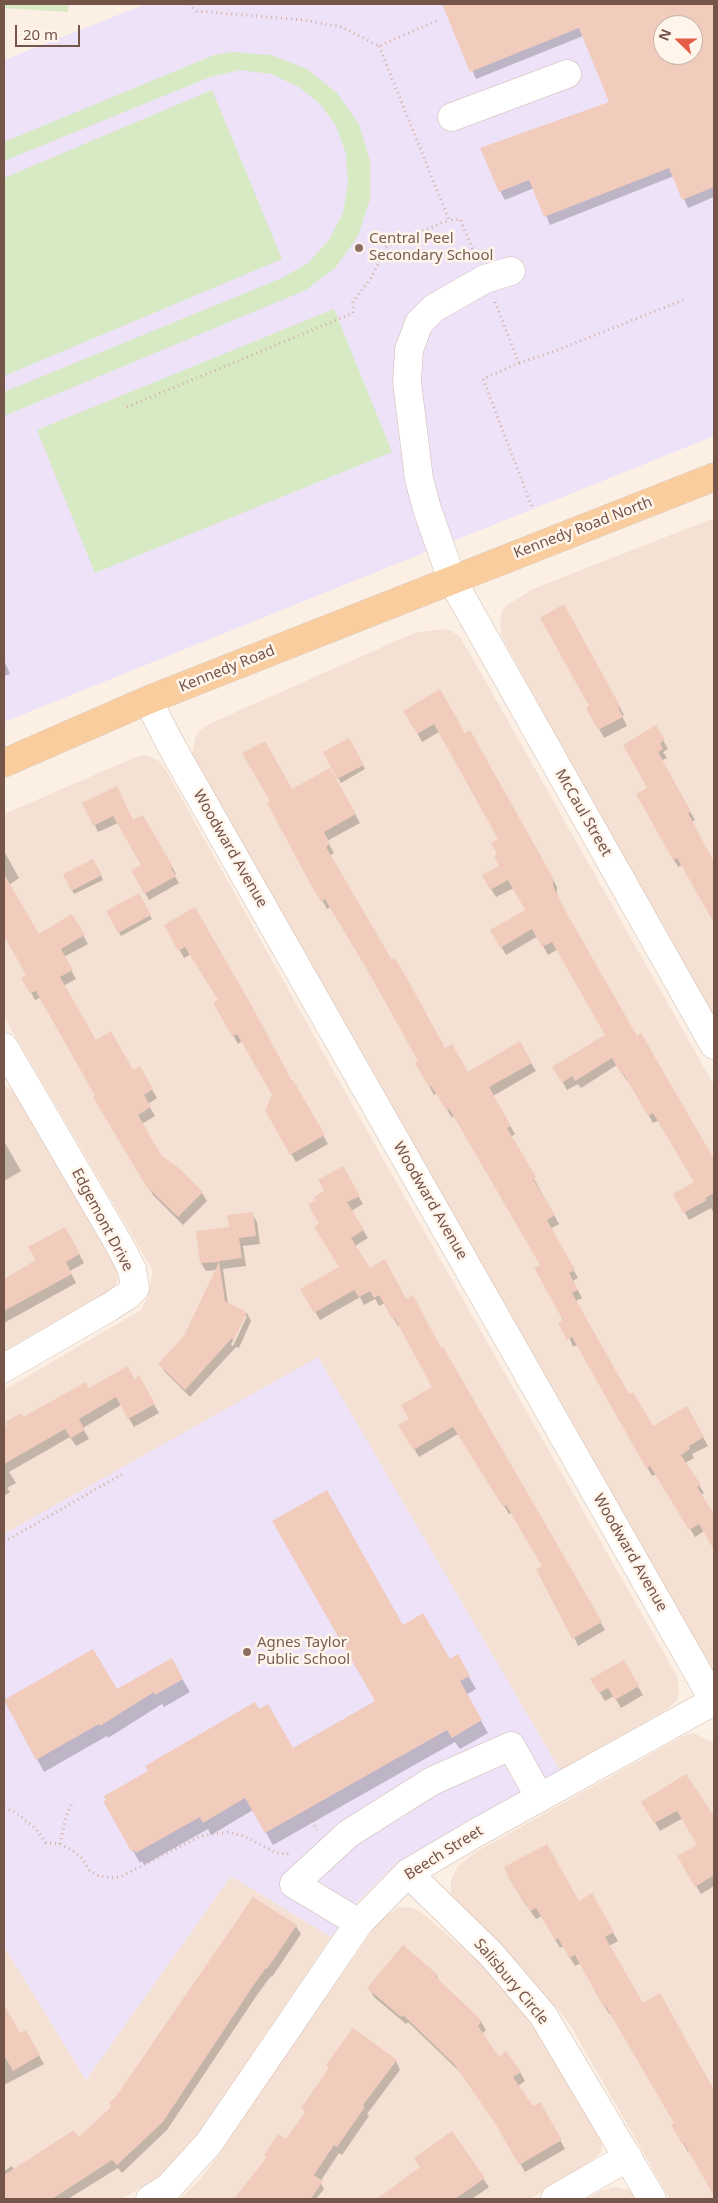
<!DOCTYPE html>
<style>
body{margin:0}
#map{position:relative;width:718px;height:2203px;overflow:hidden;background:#fcf0e5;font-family:"Noto Sans",sans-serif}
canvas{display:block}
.frame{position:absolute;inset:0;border:5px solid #75544a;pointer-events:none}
.north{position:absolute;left:653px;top:15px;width:50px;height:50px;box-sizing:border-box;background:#fff5eb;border:1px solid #c8b5ab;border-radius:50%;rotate:292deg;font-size:14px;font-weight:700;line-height:20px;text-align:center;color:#75544a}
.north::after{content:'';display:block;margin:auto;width:18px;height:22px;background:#e55c4b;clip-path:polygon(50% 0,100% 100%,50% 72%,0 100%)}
.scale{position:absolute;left:15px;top:25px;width:65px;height:22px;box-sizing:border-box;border:2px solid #75544a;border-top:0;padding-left:6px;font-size:15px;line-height:18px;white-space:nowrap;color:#75544a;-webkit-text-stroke:4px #fff5eb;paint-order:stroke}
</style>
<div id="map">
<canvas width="718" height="2203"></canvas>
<div class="frame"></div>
<div class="north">N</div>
<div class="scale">20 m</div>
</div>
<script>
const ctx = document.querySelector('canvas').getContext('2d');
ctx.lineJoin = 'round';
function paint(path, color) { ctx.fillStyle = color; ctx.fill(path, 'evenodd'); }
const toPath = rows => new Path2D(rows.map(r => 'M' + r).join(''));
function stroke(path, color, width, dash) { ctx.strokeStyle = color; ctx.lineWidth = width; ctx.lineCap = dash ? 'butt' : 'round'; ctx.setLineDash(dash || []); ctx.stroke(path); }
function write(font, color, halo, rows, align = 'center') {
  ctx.font = font + ' "Noto Sans",sans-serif'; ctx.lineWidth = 5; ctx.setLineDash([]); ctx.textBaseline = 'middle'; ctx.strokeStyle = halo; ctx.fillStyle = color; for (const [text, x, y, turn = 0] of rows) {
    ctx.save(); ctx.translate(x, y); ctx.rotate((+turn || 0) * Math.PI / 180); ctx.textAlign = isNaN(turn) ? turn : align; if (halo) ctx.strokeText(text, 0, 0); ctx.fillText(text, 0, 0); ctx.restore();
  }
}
paint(toPath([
 [714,518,714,1024,502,637,500,626,502,611,507,605,533,589],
 [442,629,452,631,461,638,714,1085,714,1672,709,1670,192,756,195,738,200,730,211,723,414,633],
 [147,755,159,761,167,772,357,1113,677,1676,679,1690,677,1700,666,1710,560,1770,318,1358,4,1534,4,1390,141,1310,148,1296,153,1271,4,1017,4,814,136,757],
 [4,1086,13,1090,117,1269,118,1279,114,1288,4,1350],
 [693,1733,713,1742,714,1745,714,2199,670,2199,569,2023,518,1963,451,1894,451,1881,457,1867,474,1853,683,1736],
 [231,1876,331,1937,200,2131,170,2170,122,2199,4,2199,4,1950,7,1951,86,2080],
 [399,1907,413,1908,421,1912,481,1964,503,1989,541,2037,602,2139,601,2153,576,2173,530,2199,179,2199,197,2183,217,2157,261,2090,380,1920],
 [616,2187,634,2191,641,2199,586,2199,602,2190]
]), '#f4e1d3');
paint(toPath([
 [146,4,714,4,714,436,4,722,4,60],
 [663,25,693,25,693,55,663,55],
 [318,1357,560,1770,398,1862,359,1900,331,1937,231,1876,86,2080,7,1951,4,1950,4,1534]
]), '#ede2f8');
paint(toPath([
 [4,4,69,4,68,12,4,8],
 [232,52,271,55,307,69,337,93,359,124,370,161,370,199,358,236,336,267,306,290,4,416,4,392,282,278,308,263,329,240,343,213,348,184,346,154,336,126,320,104,299,87,271,74,240,70,210,77,4,161,4,142,214,55],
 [212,90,282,259,4,376,4,178],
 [334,309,392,452,95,573,37,430]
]), '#d7eac3');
paint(toPath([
 [444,4,714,4,714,197,688,208,674,176,550,225,534,188,505,200,500,191,611,103,583,36,476,79],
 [663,25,693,25,693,55,663,55],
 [563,606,624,715,622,716,627,726,604,738,588,708,591,707],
 [4,660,10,674,4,676],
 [405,711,465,734,469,732,557,887,557,895,574,929,637,1037,641,1035,714,1163,714,1214,711,1208,689,1220,675,1195,696,1183,659,1120,653,1123,628,1080,627,1081,617,1065,581,1088,578,1084,567,1090,554,1067,607,1035,558,949,548,955,538,936,506,955,492,931,526,911,514,888,496,897,483,876,500,866,500,839,439,732,422,742],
 [656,727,668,749,663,752,667,758,661,761,695,820,692,822,714,864,714,920,682,865,678,867,638,795,649,788],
 [348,740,365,769,341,783,324,753],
 [330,769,360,823,327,841,334,853,329,856,445,1050,468,1073,519,1043,536,1071,493,1096,515,1134,511,1137,559,1224,550,1229,578,1278,573,1281,582,1298,576,1301,629,1396,652,1427,687,1408,708,1446,692,1454,694,1458,685,1463,704,1493,701,1495,714,1516,714,1548,704,1531,695,1537,656,1474,652,1476,578,1344,573,1347,541,1265,454,1116,452,1118,437,1093,434,1095,417,1063,420,1062,373,977,330,907,327,909,269,804],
 [84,803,133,821,143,816,176,874,174,875,179,883,149,900,133,871,142,865,118,823,98,832],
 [4,851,19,878,9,885,38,935,72,916,88,944,64,957,76,979,63,986,95,1042,133,1071,139,1068,157,1098,148,1104,155,1116,142,1124,160,1156,202,1193,207,1201,183,1225,153,1195,95,1098,97,1097,40,998,35,1000,23,978,27,975,4,934],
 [93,860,103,880,74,894,64,874],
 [139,895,152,919,121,936,108,912],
 [166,925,259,1020,292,1083,328,1144,296,1162,266,1110,273,1095,242,1041,238,1044,215,1003,220,1001,191,954,184,958],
 [4,1141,21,1171,4,1181],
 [342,1168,363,1204,351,1211,368,1238,355,1246,369,1269,406,1300,441,1350,443,1349,605,1630,578,1646,543,1566,512,1513,509,1514,458,1434,419,1457,400,1425,410,1419,434,1388,400,1325,398,1326,385,1303,379,1306,375,1299,364,1305,360,1297,320,1320,302,1290,340,1267,321,1225,317,1200],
 [252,1213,257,1222,260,1244,243,1246,246,1266,223,1269,228,1304,247,1313,251,1321,239,1348,236,1347,190,1397,165,1372,160,1364,185,1337,216,1270,206,1271,201,1263,230,1228],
 [244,1316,247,1316,233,1346,231,1345],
 [65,1228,84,1263,70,1271,76,1283,4,1323,4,1281,37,1260],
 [139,1378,159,1413,134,1427,121,1405,83,1428,89,1439,76,1446,70,1437,9,1472,16,1483,7,1488,10,1492,4,1496,4,1427,89,1390,135,1382],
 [403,1626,449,1661,457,1656,476,1689,466,1695,488,1733,460,1749,455,1742,273,1845,253,1810,211,1835,208,1829,144,1865,142,1861,140,1863,105,1802,259,1711,293,1750,377,1702],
 [171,1660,190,1692,164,1707,162,1704,108,1738,107,1736,44,1772,6,1700,116,1690],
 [623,1662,643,1695,621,1708,614,1696,605,1701,592,1680],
 [686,1776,714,1822,714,1886,701,1894,679,1857,699,1845,683,1818,660,1831,643,1802],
 [506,1867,578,1903,591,1895,618,1941,609,1946,642,2005,687,2043,714,2091,714,2193,690,2150,688,2152,673,2125,676,2123,611,2013,609,2014,581,1963,575,1966,563,1946,560,1948,542,1916,536,1919,523,1901],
 [296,1926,301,1934,272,1977,271,1976,257,1995,167,2130,122,2173,118,2168,68,2199,4,2199,4,2171,12,2166,14,2170,78,2139,112,2107,110,2103],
 [436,1975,440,1982,481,2022,486,2030,482,2034,498,2058,520,2072,525,2081,518,2086,533,2108,540,2104,565,2149,525,2172,502,2132,460,2072,408,2022,406,2024,374,1997,369,1988],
 [12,2021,20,2035,25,2032,44,2064,4,2085,4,2026],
 [396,2061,400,2070,367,2114,369,2116,342,2155,339,2153,320,2182,324,2189,316,2199,236,2199,267,2158,266,2155,286,2141,306,2113,303,2108,329,2069,327,2065],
 [452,2133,489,2187,472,2199,379,2199,421,2168]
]), '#0003');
paint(toPath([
 [442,4,714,4,714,187,682,200,669,168,544,217,529,180,499,192,480,148,609,102,579,28,470,72],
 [663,25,693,25,693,55,663,55],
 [564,604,620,706,618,707,623,717,598,730,586,708,589,706,540,618],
 [440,689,465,733,470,730,553,878,553,886,570,919,637,1036,641,1033,714,1159,714,1193,705,1198,707,1200,683,1213,673,1194,694,1182,653,1113,648,1116,623,1073,621,1074,612,1058,575,1081,572,1076,562,1083,552,1067,605,1035,552,942,542,947,532,929,500,948,490,930,525,910,508,880,490,890,482,875,499,866,494,856,497,854,491,843,498,839,434,724,417,734,403,711],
 [656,725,665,740,660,743,663,749,658,752,691,812,688,813,714,862,714,923,677,858,673,860,636,794,647,788,623,745],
 [349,738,364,765,337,779,323,752],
 [265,741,292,789,330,768,356,814,324,832,330,844,326,847,392,960,395,958,409,982,445,1048,452,1044,468,1072,520,1041,532,1063,489,1087,511,1126,507,1128,536,1177,533,1179,555,1215,547,1220,575,1270,569,1273,578,1290,572,1293,629,1394,633,1392,653,1426,687,1406,704,1437,689,1446,690,1449,681,1455,701,1485,697,1487,714,1514,714,1550,699,1524,689,1530,650,1466,646,1468,572,1337,567,1340,558,1323,563,1320,534,1268,540,1265,457,1122,449,1109,446,1110,431,1086,429,1087,415,1063,418,1061,369,973,325,899,321,902,311,885,267,803,270,801,242,753],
 [117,786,133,820,143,815,173,867,171,868,176,876,144,894,131,870,141,865,113,816,93,826,82,803],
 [93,859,102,875,71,891,63,874],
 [4,874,39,934,72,914,85,935,61,949,73,970,60,977,96,1040,111,1031,133,1070,140,1066,153,1089,144,1095,151,1107,138,1115,161,1155,180,1169,203,1192,178,1217,146,1186,93,1097,95,1096,36,991,30,993,21,978,26,975,4,936],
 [139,893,151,915,118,933,106,911],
 [195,907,254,1010,292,1081,293,1080,325,1135,290,1155,265,1110,272,1095,237,1034,232,1036,213,1003,218,1000,185,947,178,951,164,925],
 [343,1166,360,1196,347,1202,364,1230,351,1238,370,1268,385,1259,406,1299,413,1295,441,1348,443,1347,602,1622,572,1639,536,1569,542,1566,506,1505,503,1507,453,1427,413,1450,398,1425,409,1419,401,1405,432,1387,394,1317,392,1319,379,1295,374,1298,370,1291,359,1297,354,1290,314,1313,300,1289,339,1267,314,1227,319,1224,308,1204,316,1200,314,1197,324,1191,318,1180],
 [253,1212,256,1236,239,1238,242,1258,219,1261,225,1301,247,1312,234,1340,231,1339,185,1390,158,1364,184,1336,219,1262,200,1263,196,1231,229,1227,227,1215],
 [65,1227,80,1254,66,1262,72,1274,4,1311,4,1279,36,1260,28,1247],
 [128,1366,135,1380,139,1375,155,1404,128,1419,116,1397,79,1419,85,1430,71,1438,65,1429,4,1464,4,1427,7,1425,5,1422,21,1413,23,1417,86,1382,89,1388],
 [327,1490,403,1625,423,1613,450,1659,458,1654,470,1676,460,1681,482,1720,452,1738,447,1730,265,1833,245,1798,203,1823,200,1817,136,1853,134,1850,131,1851,103,1801,106,1800,104,1796,148,1771,145,1766,255,1702,259,1709,268,1704,293,1748,375,1701,272,1521],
 [93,1649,117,1689,172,1658,183,1679,155,1695,154,1692,100,1726,99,1724,36,1760,4,1700],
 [624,1660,639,1686,615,1700,608,1688,599,1693,590,1679],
 [686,1774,714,1816,714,1875,695,1887,677,1856,697,1845,677,1811,654,1823,641,1802],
 [547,1844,579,1901,592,1893,614,1932,605,1937,643,2003,660,1993,714,2090,714,2196,684,2143,682,2144,671,2125,674,2123,605,2005,603,2006,575,1955,569,1958,558,1938,555,1940,536,1908,530,1911,509,1879,504,1867],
 [253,1897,297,1925,267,1969,266,1968,253,1986,163,2122,117,2165,112,2160,52,2199,4,2199,4,2175,74,2130,79,2137,112,2106,109,2103,117,2095],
 [403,1945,437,1974,435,1976,482,2021,478,2026,499,2057,506,2051,521,2072,513,2077,533,2106,540,2102,562,2140,519,2165,495,2123,454,2064,403,2015,401,2017,367,1988],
 [4,2004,20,2033,26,2030,40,2055,13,2071,4,2055],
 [353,2028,397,2060,363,2105,365,2107,337,2147,334,2145,314,2175,323,2181,311,2199,234,2199,267,2157,264,2155,278,2134,286,2139,306,2111,301,2108,329,2068,326,2065],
 [452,2131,485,2178,455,2199,377,2199,420,2167,414,2158]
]), '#f1ccbd');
const minor = toPath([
 [452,117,567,74],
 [511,271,485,279,434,308,419,323,409,350,407,382,419,479,427,509,452,580,714,1045],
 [148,700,173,749,714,1701,474,1834,408,1873,359,1923,209,2143,169,2187,150,2199],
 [4,1047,120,1246,132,1269,135,1288,128,1295,108,1308,4,1368],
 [408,1873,491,1954,543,2015,652,2199],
 [359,1923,294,1884,348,1834,432,1781,511,1746,540,1798],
 [555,2199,628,2157]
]);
const major = toPath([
 [4,763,148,700,714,477]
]);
stroke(minor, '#d0b9ae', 29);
stroke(major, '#d8cfcc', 29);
stroke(toPath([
 [189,4,197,11,304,20,342,27,379,46,439,20],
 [379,46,449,220,460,219,476,257],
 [495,302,519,363,483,379,532,507],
 [519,363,555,351,686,299],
 [127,407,353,313,353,302,371,278,387,246,449,220],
 [4,1542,124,1473],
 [434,1738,442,1750],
 [4,1808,15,1812,36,1829,46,1843,60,1844,72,1850,82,1858,89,1870,99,1876,111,1878,122,1876,201,1836,228,1832,244,1836,276,1853,289,1854],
 [307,1812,317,1830],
 [60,1844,66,1817,73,1801]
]), '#d6afa0', 3, [1, 4]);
stroke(minor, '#fff', 28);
stroke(major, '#facd9e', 28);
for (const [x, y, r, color] of [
 [359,248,5,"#8d6e63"],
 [247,1652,5,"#8d6e63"]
]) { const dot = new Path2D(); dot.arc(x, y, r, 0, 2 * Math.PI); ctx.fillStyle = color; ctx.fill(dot); stroke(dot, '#fff5eb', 2); }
write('15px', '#785e54', '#fff5eb', [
 ["Central Peel",369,239],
 ["Secondary School",369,256],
 ["Agnes Taylor",257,1643],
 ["Public School",257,1660]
], 'left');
write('15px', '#75544a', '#fff5eb', [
 ["Kennedy Road North",583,528,-21],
 ["Kennedy Road",227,669,-22],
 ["McCaul Street",583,813,60],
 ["Woodward Avenue",230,849,60],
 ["Woodward Avenue",430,1201,60],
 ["Edgemont Drive",102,1220,62],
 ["Woodward Avenue",630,1553,60],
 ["Beech Street",444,1853,-32],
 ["Salisbury Circle",511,1982,50]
]);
</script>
